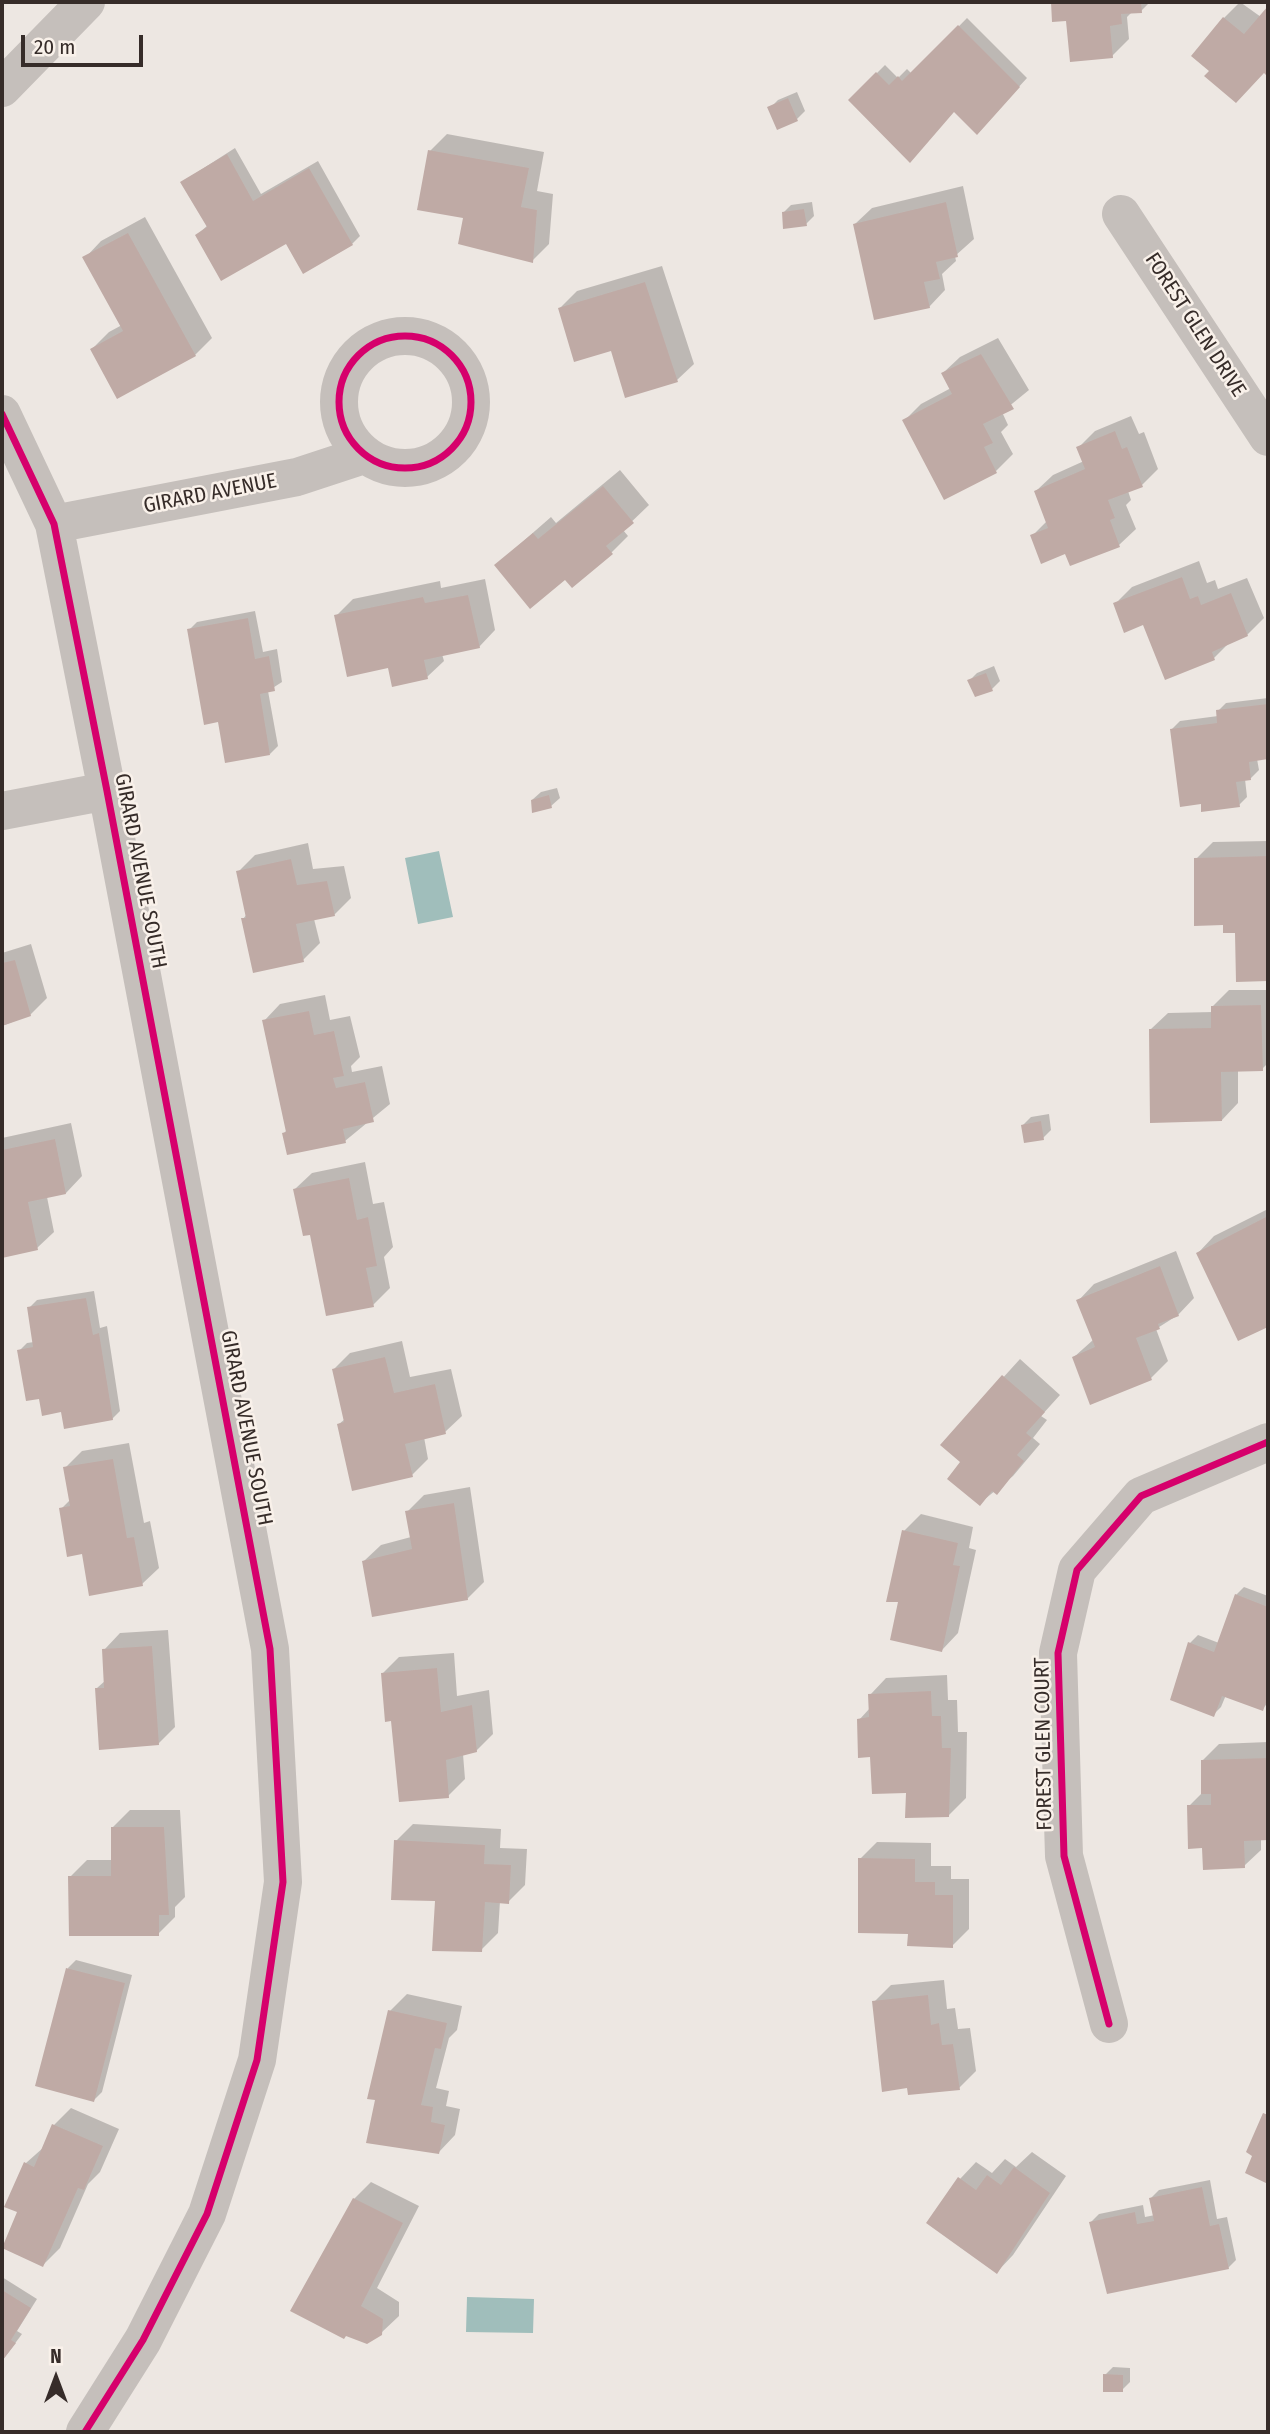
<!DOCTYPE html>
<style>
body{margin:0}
#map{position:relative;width:1270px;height:2434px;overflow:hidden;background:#ede7e2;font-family:"Fira Sans Condensed",sans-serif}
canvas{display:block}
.frame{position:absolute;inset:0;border:4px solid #362c29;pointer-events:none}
.north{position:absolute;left:21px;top:2343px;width:70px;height:70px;-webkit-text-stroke:5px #f9f1ea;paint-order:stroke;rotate:0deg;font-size:19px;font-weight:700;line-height:28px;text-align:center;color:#362c29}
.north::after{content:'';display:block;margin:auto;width:24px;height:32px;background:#362c29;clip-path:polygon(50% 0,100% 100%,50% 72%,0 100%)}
.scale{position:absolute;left:21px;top:35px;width:122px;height:32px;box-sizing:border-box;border:4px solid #362c29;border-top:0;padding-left:9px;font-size:21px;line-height:24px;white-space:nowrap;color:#362c29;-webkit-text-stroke:5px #f9f1ea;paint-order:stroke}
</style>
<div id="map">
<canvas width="1270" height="2434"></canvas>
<div class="frame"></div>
<div class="north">N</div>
<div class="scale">20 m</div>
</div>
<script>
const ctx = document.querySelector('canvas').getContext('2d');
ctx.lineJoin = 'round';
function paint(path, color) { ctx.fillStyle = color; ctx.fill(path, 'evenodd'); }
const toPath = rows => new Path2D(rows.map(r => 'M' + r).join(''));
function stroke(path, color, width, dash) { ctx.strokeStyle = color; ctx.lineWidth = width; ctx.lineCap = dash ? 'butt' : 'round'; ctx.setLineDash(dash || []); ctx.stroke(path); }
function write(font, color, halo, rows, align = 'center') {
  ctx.font = font + ' "Fira Sans Condensed",sans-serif'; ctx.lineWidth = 5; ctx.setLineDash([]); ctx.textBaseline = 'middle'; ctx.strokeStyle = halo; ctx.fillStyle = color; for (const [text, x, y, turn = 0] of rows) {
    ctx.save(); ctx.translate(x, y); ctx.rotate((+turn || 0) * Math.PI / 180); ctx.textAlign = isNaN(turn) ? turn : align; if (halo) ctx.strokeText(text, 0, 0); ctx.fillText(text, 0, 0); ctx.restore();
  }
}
paint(toPath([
 [439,851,453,917,418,924,405,858],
 [467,2297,534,2299,533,2333,466,2332]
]), '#a0bebb');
paint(toPath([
 [1052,2,1150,2,1141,11,1133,11,1127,17,1129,39,1112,56,1068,19,1054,20],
 [1240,2,1261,17,1268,9,1268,75,1264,71,1211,70,1224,18],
 [967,18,1027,78,984,125,954,110,850,100,885,65,898,78,907,69,912,74],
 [797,92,805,111,797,119,770,108,778,100],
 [447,134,544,152,537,191,553,194,549,244,532,261,465,216,430,151],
 [235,148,261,194,318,161,360,236,352,244,197,235,208,225,182,182],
 [963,186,974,239,955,256,956,261,942,274,945,290,929,307,855,224,872,208],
 [812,202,814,216,806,224,783,213,791,205],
 [145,217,212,338,195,355,92,349,109,332,122,325,85,258,101,241],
 [662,266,694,364,677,380,612,349,560,308,577,291],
 [998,338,1029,390,1002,412,1008,425,1001,432,1013,454,996,471,905,420,921,404,951,388,943,373,960,357],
 [1131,416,1139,434,1144,432,1158,469,1142,485,1128,491,1131,500,1126,505,1136,529,1119,545,1066,552,1032,536,1047,521,1036,491,1053,475,1084,461,1078,448,1095,431],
 [620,470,649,505,623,530,628,536,611,553,565,577,496,565,551,517,556,523],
 [1199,561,1207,583,1215,580,1218,589,1247,578,1264,618,1247,635,1230,642,1214,658,1144,623,1115,604,1132,587],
 [485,579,495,630,479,647,442,654,444,661,427,677,390,666,336,616,353,599,440,581,441,588],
 [255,611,263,652,277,649,282,682,268,691,278,746,270,754,219,720,189,630,197,622],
 [994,666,1000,681,992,689,969,681,977,673],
 [1268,698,1268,758,1257,759,1259,770,1251,778,1245,779,1247,797,1239,805,1203,802,1172,729,1180,721,1218,716,1218,711,1226,703],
 [557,788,560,798,551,806,532,800,541,792],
 [1268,841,1268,979,1238,980,1237,931,1225,923,1196,859,1213,842],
 [308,843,313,869,344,866,351,898,334,915,314,919,320,943,303,960,243,919,247,914,238,872,255,855],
 [31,944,47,998,30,1015,2,1026,2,953],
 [1229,990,1268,990,1268,1063,1262,1069,1238,1070,1238,1103,1222,1120,1151,1029,1168,1013,1213,1012,1212,1007],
 [325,995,330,1020,350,1016,360,1057,351,1066,352,1072,382,1066,390,1104,345,1141,284,1133,287,1130,264,1021,280,1004],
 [1049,1114,1051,1130,1043,1138,1023,1125,1031,1117],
 [71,1123,82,1176,66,1193,47,1197,54,1232,37,1248,2,1256,2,1138],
 [365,1162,373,1204,384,1202,393,1247,384,1257,390,1288,373,1305,311,1233,295,1189,312,1173],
 [1268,1209,1268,1325,1239,1338,1198,1253,1214,1236],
 [1176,1251,1194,1298,1178,1315,1156,1329,1168,1361,1151,1378,1091,1403,1074,1357,1093,1340,1078,1301,1094,1284],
 [94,1291,100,1328,107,1326,120,1411,112,1419,62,1410,40,1397,19,1351,27,1343,34,1342,29,1308,37,1300],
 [402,1341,410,1377,451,1369,462,1416,445,1432,424,1437,428,1459,412,1475,339,1424,345,1419,333,1370,350,1353],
 [1020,1359,1060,1395,1041,1416,1047,1420,1033,1438,1040,1444,1013,1476,979,1504,963,1462,942,1445],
 [129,1443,144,1523,150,1521,159,1568,142,1584,83,1552,61,1509,71,1499,65,1468,82,1451],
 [470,1487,484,1582,467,1599,364,1561,381,1545,411,1537,407,1512,424,1495],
 [921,1514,973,1527,969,1548,976,1550,958,1633,942,1650,900,1601,904,1531],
 [1244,1587,1268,1596,1268,1703,1262,1709,1226,1695,1221,1707,1213,1715,1190,1643,1198,1635,1219,1643,1236,1595],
 [168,1630,175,1727,158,1744,97,1688,106,1680,104,1650,120,1633],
 [454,1653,457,1696,489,1690,493,1734,476,1751,463,1754,465,1779,448,1796,393,1719,382,1674,399,1657],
 [947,1675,948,1700,957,1700,958,1732,967,1732,966,1798,949,1815,908,1791,872,1755,859,1720,870,1708,870,1695,886,1678],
 [1268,1742,1268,1839,1261,1839,1261,1850,1244,1866,1204,1846,1189,1806,1203,1792,1203,1760,1219,1744],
 [130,1810,180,1810,185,1897,175,1907,175,1917,158,1934,70,1877,87,1860,113,1860,113,1827],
 [413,1824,501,1829,500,1848,527,1849,525,1885,508,1902,500,1901,498,1933,481,1950,437,1900,396,1841],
 [877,1842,931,1843,931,1866,951,1866,951,1879,969,1879,969,1929,952,1946,910,1932,860,1859],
 [76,1960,132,1975,102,2092,94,2100,68,1968],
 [944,1980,947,2009,955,2008,958,2029,970,2028,976,2071,959,2088,874,2002,891,1985],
 [407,1994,462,2006,457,2030,449,2038,436,2088,449,2091,446,2106,460,2109,455,2135,439,2152,369,2141,390,2011],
 [71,2108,119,2129,100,2172,88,2184,60,2248,43,2265,20,2211,26,2163,44,2147,54,2125],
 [1268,2110,1268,2182,1247,2172],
 [1032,2152,1066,2176,1013,2255,997,2272,960,2179,976,2162,992,2173,1005,2159,1016,2167],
 [1210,2180,1217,2219,1227,2217,1236,2260,1228,2268,1091,2222,1099,2214,1143,2205,1145,2217,1155,2215,1151,2198,1159,2190],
 [371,2182,419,2206,377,2288,399,2302,399,2316,381,2333,347,2334,354,2199],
 [2,2277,37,2299,17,2331,22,2334,2,2361],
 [1113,2367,1130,2368,1130,2382,1122,2390,1105,2375]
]), '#0003');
paint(toPath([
 [1051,2,1141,2,1142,13,1121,14,1122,24,1110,26,1113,58,1070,62,1066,21,1052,22],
 [1268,6,1268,77,1264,73,1236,103,1204,76,1209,71,1191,56,1223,17,1244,34],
 [958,25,1020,87,977,135,954,112,910,163,848,100,876,72,889,85,898,76,902,81],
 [788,98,798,121,777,130,767,107],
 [428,150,529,168,521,207,537,210,533,263,458,244,463,218,417,210],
 [227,154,253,201,309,168,353,245,303,274,286,244,221,281,195,235,207,227,180,182],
 [946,202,958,257,936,262,940,279,924,282,930,308,874,320,853,224],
 [804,209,807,226,783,229,782,212],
 [128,233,196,356,117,399,90,349,123,331,82,257],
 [645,282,678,382,625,398,611,351,574,362,558,308],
 [981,354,1014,409,983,424,993,443,984,447,997,473,944,500,902,420,952,394,941,373],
 [1115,431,1122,449,1127,447,1143,487,1108,500,1115,518,1110,520,1120,547,1070,566,1065,554,1041,564,1030,535,1048,528,1034,491,1085,469,1076,447],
 [603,486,634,523,606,546,613,554,572,588,565,580,530,609,494,565,533,533,538,539],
 [1182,577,1190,599,1198,596,1201,605,1231,593,1248,636,1212,652,1215,660,1165,680,1143,625,1124,633,1113,603],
 [468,595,480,648,424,660,428,679,392,687,388,668,347,677,334,615,423,597,425,603],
 [248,618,255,659,269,656,275,691,260,694,270,755,225,763,218,722,204,725,187,629],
 [986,673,993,691,975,697,967,680],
 [1268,704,1268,759,1249,762,1251,780,1236,782,1240,807,1201,812,1201,804,1180,807,1170,729,1217,723,1216,710],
 [549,795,552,808,532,813,531,800],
 [1268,856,1268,981,1236,982,1235,933,1223,933,1223,925,1194,926,1194,858],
 [291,859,297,885,327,881,335,916,296,924,304,962,253,973,241,918,246,918,236,871],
 [15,960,31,1016,2,1026,2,963],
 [1261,1005,1263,1071,1221,1072,1222,1121,1150,1123,1149,1029,1211,1028,1211,1006],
 [309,1011,314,1035,334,1031,344,1076,333,1078,336,1088,365,1082,374,1122,343,1129,346,1143,287,1155,282,1133,286,1132,262,1020],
 [1041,1121,1044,1140,1024,1143,1021,1125],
 [55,1139,66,1194,28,1202,38,1250,2,1258,2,1150],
 [349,1178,357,1220,368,1217,377,1266,366,1268,374,1307,326,1316,310,1235,303,1236,293,1189],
 [1268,1216,1268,1327,1238,1341,1196,1253],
 [1160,1266,1179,1316,1158,1324,1160,1329,1136,1338,1152,1380,1090,1405,1072,1357,1095,1347,1076,1300],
 [86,1298,93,1335,99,1333,113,1420,64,1429,61,1412,42,1416,39,1399,26,1401,17,1350,33,1347,27,1307],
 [385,1357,394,1393,435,1384,446,1434,405,1444,413,1477,352,1491,337,1424,344,1422,332,1369],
 [1002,1375,1045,1412,1026,1433,1032,1438,1017,1455,1024,1461,997,1495,992,1491,980,1506,947,1479,960,1462,940,1445],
 [113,1459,127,1538,134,1537,143,1586,89,1596,82,1554,67,1557,59,1508,70,1506,63,1467],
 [454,1503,468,1600,372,1617,362,1561,412,1549,405,1511],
 [902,1530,958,1543,953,1565,960,1566,942,1652,890,1640,898,1602,886,1602],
 [1235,1594,1268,1607,1268,1697,1263,1711,1222,1696,1214,1717,1170,1700,1188,1642,1214,1652],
 [152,1646,159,1745,99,1750,95,1688,104,1688,102,1649],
 [437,1668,441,1712,472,1705,477,1752,446,1760,449,1798,399,1802,391,1721,385,1722,381,1673],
 [931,1691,932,1716,941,1716,942,1748,951,1748,949,1817,905,1818,906,1793,872,1794,870,1757,858,1758,857,1719,869,1717,868,1694],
 [1268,1758,1268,1840,1244,1841,1245,1868,1203,1870,1202,1848,1188,1849,1187,1805,1211,1805,1211,1794,1201,1794,1201,1760],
 [111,1827,164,1827,169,1915,159,1915,159,1936,69,1936,68,1876,111,1876],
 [394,1840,485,1845,484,1864,511,1865,509,1904,485,1902,482,1952,432,1951,435,1901,391,1900],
 [858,1858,915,1859,915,1882,935,1882,935,1895,953,1895,953,1948,907,1946,908,1934,858,1933],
 [66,1968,125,1983,94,2102,35,2086],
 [928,1995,931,2025,939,2023,942,2045,953,2044,960,2090,908,2095,907,2088,882,2092,872,2001],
 [388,2010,447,2023,441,2049,435,2048,421,2105,433,2107,431,2122,445,2125,439,2154,366,2143,375,2100,367,2099],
 [1263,2113,1268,2115,1268,2184,1245,2173,1252,2156,1246,2152],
 [52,2124,103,2146,84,2190,78,2188,43,2267,2,2248,17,2212,4,2207,24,2162,34,2167],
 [1014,2167,1050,2193,997,2274,926,2223,958,2177,976,2190,987,2175,1001,2185],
 [1202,2187,1210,2226,1219,2224,1229,2269,1107,2294,1089,2222,1135,2212,1137,2224,1154,2221,1149,2198],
 [353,2198,403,2223,361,2306,383,2319,382,2335,367,2344,346,2336,344,2339,290,2311],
 [2,2290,31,2308,11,2340,16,2343,2,2361],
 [1103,2374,1123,2375,1123,2392,1103,2392]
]), '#bfaaa5');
stroke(toPath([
 [1121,214,1268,437],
 '339 402a66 66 0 1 1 132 0a66 66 0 1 1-132 0Z',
 [2,414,54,524,107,791,270,1649,283,1882,257,2060,207,2214,143,2340,85,2432],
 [54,524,297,477,364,455],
 [2,811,107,791],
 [1109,2024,1064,1856,1058,1653,1077,1570,1141,1496,1268,1442]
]), '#c5bfbb', 38);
stroke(toPath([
 [2,88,86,2]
]), '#c5bfbb', 38);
stroke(toPath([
 '339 402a66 66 0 1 1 132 0a66 66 0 1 1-132 0Z',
 [2,414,54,524,107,791,270,1649,283,1882,257,2060,207,2214,143,2340,85,2432],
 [1109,2024,1064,1856,1058,1653,1077,1570,1141,1496,1268,1442]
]), '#d6006c', 7);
write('21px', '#362c29', '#f9f1ea', [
 ["FOREST GLEN DRIVE",1195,325,57],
 ["GIRARD AVENUE",210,494,-11],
 ["GIRARD AVENUE SOUTH",140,871,79],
 ["GIRARD AVENUE SOUTH",246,1428,79],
 ["FOREST GLEN COURT",1044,1744,-91]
]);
</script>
